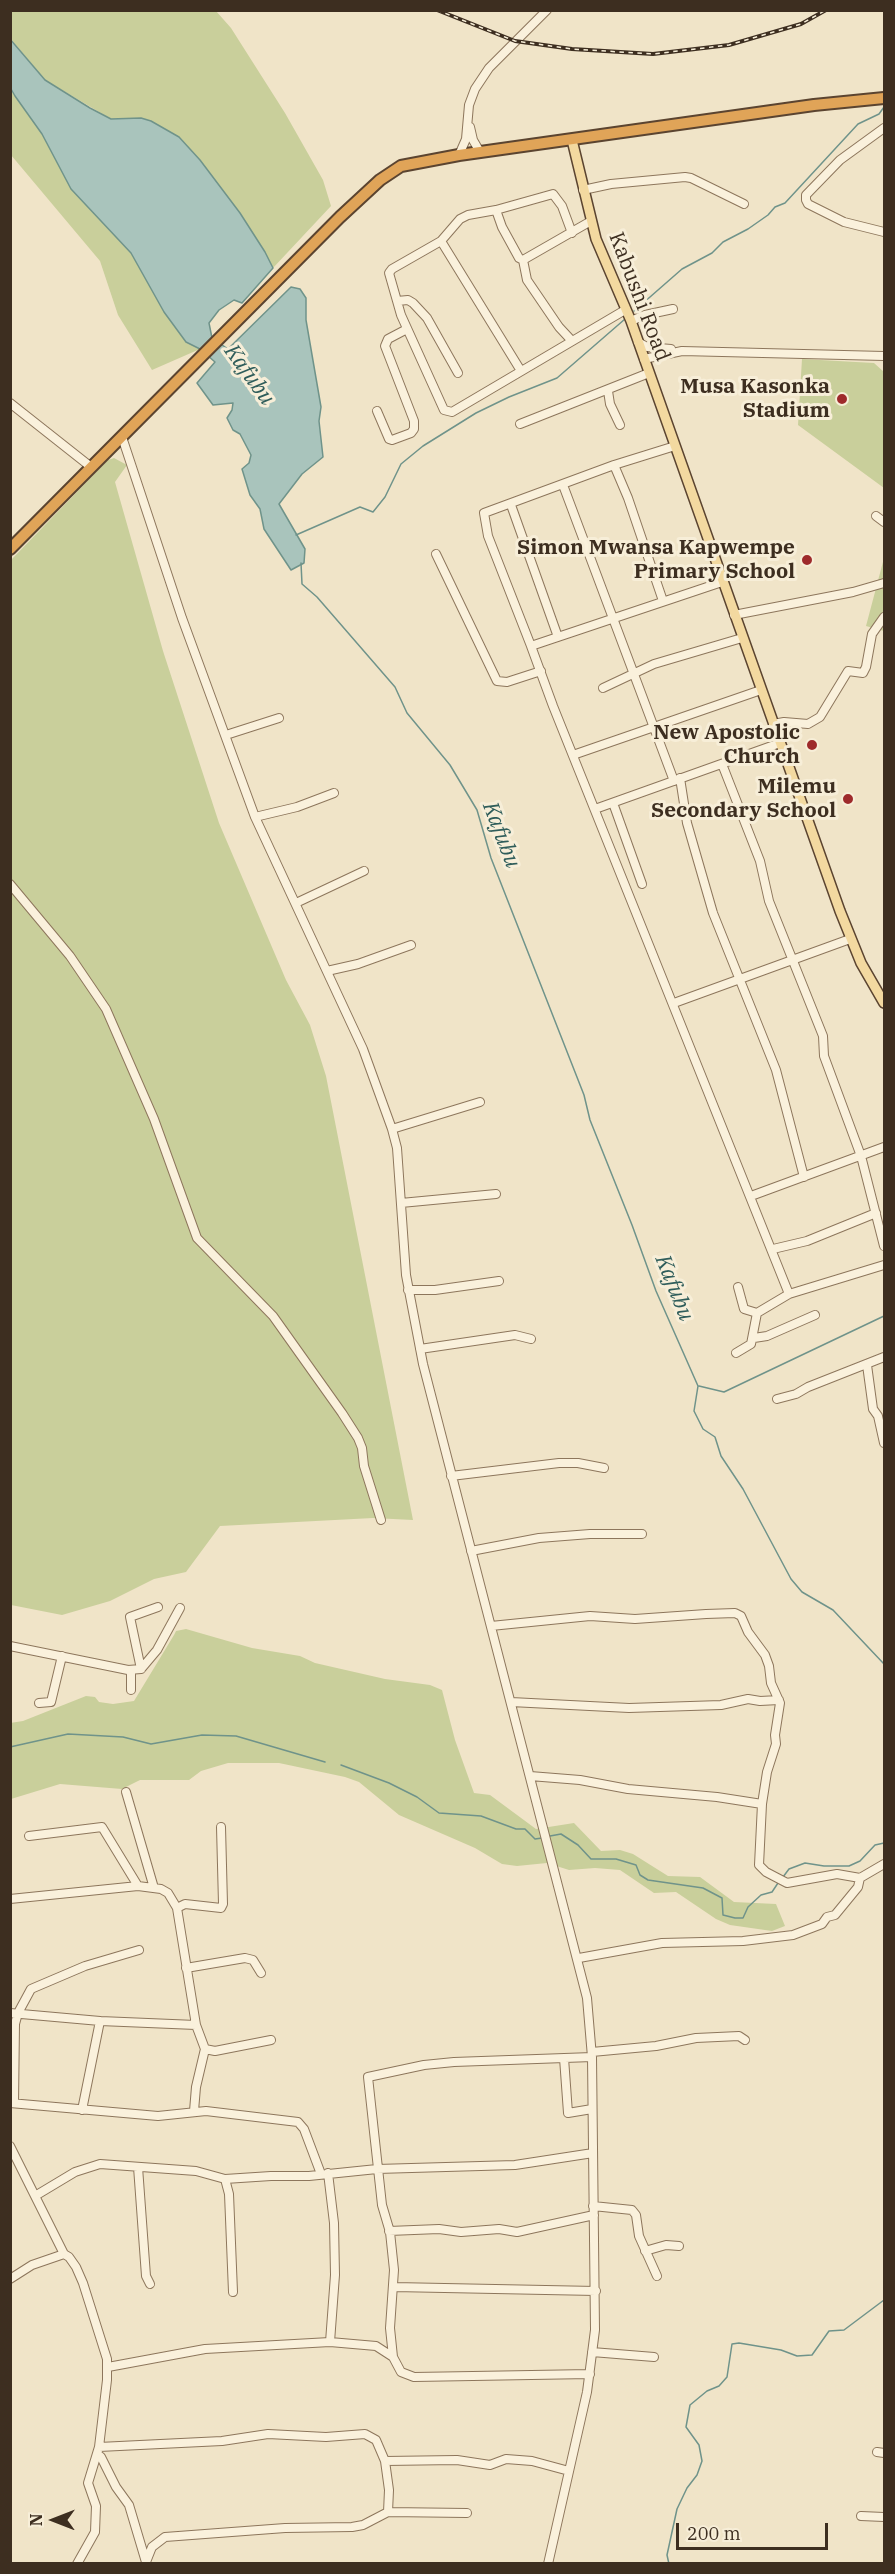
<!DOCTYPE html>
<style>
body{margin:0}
#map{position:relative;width:895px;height:2574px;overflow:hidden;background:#f0e4c8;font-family:"IBM Plex Serif",serif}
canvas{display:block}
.frame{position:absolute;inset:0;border:12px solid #3d2e20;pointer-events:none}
.north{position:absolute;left:24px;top:2490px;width:60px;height:60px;-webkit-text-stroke:4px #f7eed8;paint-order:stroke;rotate:270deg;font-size:16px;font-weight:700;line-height:24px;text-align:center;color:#3d2e20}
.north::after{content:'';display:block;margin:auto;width:21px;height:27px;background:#3d2e20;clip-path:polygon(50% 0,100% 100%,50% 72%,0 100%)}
.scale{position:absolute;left:676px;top:2523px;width:152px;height:27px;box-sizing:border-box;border:3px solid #3d2e20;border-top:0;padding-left:8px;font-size:18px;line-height:21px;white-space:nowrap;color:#3d2e20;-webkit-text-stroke:4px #f7eed8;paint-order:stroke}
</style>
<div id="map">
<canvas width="895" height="2574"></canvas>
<div class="frame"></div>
<div class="north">N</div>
<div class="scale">200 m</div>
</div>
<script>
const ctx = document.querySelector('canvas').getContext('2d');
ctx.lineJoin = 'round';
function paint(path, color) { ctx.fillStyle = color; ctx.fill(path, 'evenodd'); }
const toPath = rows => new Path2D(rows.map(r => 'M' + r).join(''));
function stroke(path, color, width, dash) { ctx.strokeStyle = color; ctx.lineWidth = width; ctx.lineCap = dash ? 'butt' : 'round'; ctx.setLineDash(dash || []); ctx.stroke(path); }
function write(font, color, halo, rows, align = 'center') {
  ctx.font = font + ' "IBM Plex Serif",serif'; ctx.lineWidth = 6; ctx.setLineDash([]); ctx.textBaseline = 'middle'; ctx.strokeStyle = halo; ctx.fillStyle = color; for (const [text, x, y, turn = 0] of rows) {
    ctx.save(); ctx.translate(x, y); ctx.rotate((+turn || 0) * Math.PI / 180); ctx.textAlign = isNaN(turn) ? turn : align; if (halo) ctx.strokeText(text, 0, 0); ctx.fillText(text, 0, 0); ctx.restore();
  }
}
paint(toPath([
 [11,11,216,11,231,28,285,113,323,180,331,206,273,268,265,252,240,213,200,160,179,137,151,121,111,119,45,80,11,39],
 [10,89,42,134,71,189,131,253,164,312,186,342,200,349,152,370,118,315,100,261,11,155],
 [802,359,874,363,884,372,884,488,798,425],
 [114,458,127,465,115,482,163,651,219,823,286,980,310,1025,326,1076,413,1520,373,1518,220,1526,186,1572,154,1579,110,1601,62,1615,11,1605,11,560,108,460],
 [884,558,884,631,866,626],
 [186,1629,252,1648,300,1656,315,1663,385,1679,430,1685,442,1690,455,1740,474,1793,490,1795,536,1829,574,1823,601,1851,620,1850,633,1854,668,1876,700,1877,734,1902,776,1904,785,1926,772,1931,730,1925,716,1919,676,1892,654,1893,620,1870,595,1868,569,1870,547,1863,517,1866,502,1864,475,1848,399,1815,359,1782,345,1777,279,1763,228,1763,201,1771,189,1780,140,1780,122,1789,60,1784,11,1799,10,1723,23,1721,86,1696,95,1697,99,1702,113,1704,134,1701,174,1635,176,1631]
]), '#c9cf9b');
const water = toPath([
 [10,39,45,80,90,108,111,119,141,118,151,121,179,137,200,160,240,213,265,252,273,268,242,303,234,300,219,310,209,323,212,338,228,349,291,287,300,289,306,298,306,320,321,407,319,421,323,457,302,474,279,504,305,549,304,563,291,570,264,529,260,509,250,495,242,469,249,463,251,455,240,434,233,430,227,418,232,410,233,403,213,405,197,383,215,362,200,349,186,342,164,312,131,253,71,189,42,134,15,96,11,89,10,39]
]);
paint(water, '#a9c4bc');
stroke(water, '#6f938a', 1.5);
stroke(toPath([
 [634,311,682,269,712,253,723,242,748,229,768,215,775,207,785,203,858,124,879,114,884,107],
 [296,535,360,507,373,512,385,497,401,464,423,446,476,413,509,397,557,378,625,319],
 [301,563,302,584,317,597,395,687,407,713,450,765,477,810,491,858,584,1095,590,1120,632,1225,656,1291,698,1386,694,1411,703,1429,715,1437,721,1456,743,1489,791,1579,802,1592,833,1610,884,1664],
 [699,1386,724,1392,884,1316],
 [10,1747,68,1734,123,1737,151,1744,202,1735,236,1736,325,1762],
 [341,1765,389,1783,417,1797,439,1813,481,1816,516,1829,525,1829,535,1839,542,1838],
 [550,1836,561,1834,578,1845,591,1859,616,1859,636,1865,640,1875,648,1880,703,1888,722,1898,723,1915,735,1918,743,1918,748,1907,761,1895,772,1892,778,1883],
 [783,1877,789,1869,805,1863,824,1866,849,1866,860,1861,875,1845,884,1843],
 [669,2564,667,2555,677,2509,687,2488,697,2475,702,2461,699,2445,686,2427,690,2405,707,2391,719,2386,727,2377,732,2344,739,2343,781,2350,797,2356,812,2355,829,2331,844,2330,884,2300]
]), '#6f938a', 1.5);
const minor = toPath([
 [470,127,473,140,480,152],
 [884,128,840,160,806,195,806,200,808,204,844,222,884,232],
 [459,155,466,139,469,105,475,89,489,68,547,10],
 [583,190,611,184,685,177,691,178,744,204],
 [496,210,502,227,519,258,523,260,591,221],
 [572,233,562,206,553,194,496,210,468,215,460,219,441,241,392,269,389,273,401,315,444,410,452,412,625,310],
 [441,241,521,371],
 [523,260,527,280,559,327,572,341],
 [397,301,408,300,413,303,427,318,458,373],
 [631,321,645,315,673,309],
 [638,342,647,347,671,349],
 [644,359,682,351,884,356],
 [608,391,610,404,620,425],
 [10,403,91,467],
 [377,411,389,439,392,440,411,433,414,429,414,421,385,346,388,339,407,329],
 [520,424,649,373],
 [122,437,182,618,255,817,363,1049,392,1129,397,1148,406,1275,423,1364,587,1998,592,2057,595,2330,587,2392,548,2564],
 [614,465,628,498,663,601],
 [563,485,674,781],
 [511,505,558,637],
 [876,516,884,522],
 [436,554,497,681,507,682,541,671],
 [722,582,531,646,553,706,789,1294,884,1265],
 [734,615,853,592,884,583],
 [531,646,488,536,484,513,614,465,675,446],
 [603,688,654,664,742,638],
 [773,724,784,722,808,724,820,717,848,671,863,673,866,667,872,634,884,617],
 [226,735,279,718],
 [573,755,761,690],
 [722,764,760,861,769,901,823,1036,824,1056,861,1156,884,1246],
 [680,778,687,823,713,913,776,1070,804,1177],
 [613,803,642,884],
 [595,809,780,743],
 [255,817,297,807,334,793],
 [10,884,70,956,106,1009,154,1119,197,1238,273,1316,342,1413,358,1438,362,1448,364,1466,381,1520],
 [296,903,364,871],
 [327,971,358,964,411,945],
 [674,1003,850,939],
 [392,1129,480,1102],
 [751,1196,884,1147],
 [401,1203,496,1194],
 [773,1249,807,1241,876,1213],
 [738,1287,744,1309,757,1313],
 [408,1290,435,1290,499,1281],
 [754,1338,767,1336,815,1315],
 [420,1349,515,1335,531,1339],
 [736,1353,751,1344,757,1313,789,1294],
 [867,1365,873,1409,878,1416,884,1443],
 [777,1399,796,1394,808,1387,884,1357],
 [451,1476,559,1463,578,1463,604,1468],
 [471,1551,539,1538,590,1534,642,1534],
 [491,1626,590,1616,635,1619,706,1614,735,1613,741,1616,748,1632,765,1655,769,1666,771,1683,780,1703,775,1735,776,1744,767,1772,762,1804],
 [10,1646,128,1670,141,1669,157,1650,180,1608],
 [141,1669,130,1617,158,1607],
 [131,1671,131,1690],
 [511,1702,629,1708,721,1705,748,1699,760,1701,779,1700],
 [39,1703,51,1702,62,1656],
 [530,1776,580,1780,628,1789,717,1797,762,1804,759,1865,766,1872,787,1883,837,1874,860,1878,884,1864],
 [126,1792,154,1888],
 [29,1836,102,1827,138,1886],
 [10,1899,138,1886,161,1889,168,1893,177,1908,196,2025,205,2049,196,2087,194,2111],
 [177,1908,185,1904,221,1908,223,1904,221,1827],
 [579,1958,662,1943,743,1941,793,1935,822,1924,827,1917,835,1915,858,1887,860,1878],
 [186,1968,245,1958,253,1960,261,1973],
 [10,2013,100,2021,196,2025],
 [205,2049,215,2051,271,2040],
 [592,2052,656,2046,696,2038,739,2036,745,2040],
 [564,2058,568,2113,592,2109],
 [10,2103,158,2116,206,2111,298,2122,304,2129,321,2174],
 [14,2103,15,2024,18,2013,31,1989,85,1966,139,1950],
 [82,2110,100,2021],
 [10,2146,64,2254,69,2257,76,2267,83,2283,107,2359,107,2380,99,2447,88,2483,96,2506,95,2532,77,2564],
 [138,2167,146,2276,150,2284],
 [328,2173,334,2223,335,2275,330,2342],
 [225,2179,229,2194,233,2292],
 [35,2196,75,2172,100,2164,196,2171,225,2179,271,2176,309,2176,377,2169,515,2165,593,2153],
 [593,2206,632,2210,636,2215,639,2236,657,2276],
 [389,2231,439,2229,461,2232,499,2229,517,2232,594,2215],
 [645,2251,666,2245,679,2246],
 [10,2279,32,2265,64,2254],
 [394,2287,596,2291],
 [592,2352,654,2357],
 [393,2357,390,2328,394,2270,390,2232,382,2205,368,2077,424,2065,454,2062,592,2057],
 [108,2367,205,2349,330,2342,376,2346,393,2357,401,2372,414,2377,590,2374],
 [99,2447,222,2441,268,2434,326,2437,365,2434,376,2440,385,2461,389,2490,388,2512],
 [877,2452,884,2453],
 [97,2454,101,2457,116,2487,129,2505,146,2562],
 [385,2461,457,2460,490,2465,506,2459,532,2461,569,2471],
 [861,2516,884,2517],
 [146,2562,152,2547,165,2537,285,2528,352,2527,363,2525,388,2512,467,2513]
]);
const major = toPath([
 [572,140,596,239,631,321,840,911,861,963,884,1003]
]);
const highway = toPath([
 [10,549,340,217,380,180,401,166,459,155,814,105,884,98]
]);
stroke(minor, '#8d765c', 10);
stroke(major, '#5b4430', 12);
stroke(highway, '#5b4430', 14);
stroke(minor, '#faf1dc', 8);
stroke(major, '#f3d9a0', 9);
stroke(highway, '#e0a458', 10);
const rail = toPath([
 [437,10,515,41,572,49,653,54,729,45,801,24,826,10]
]);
stroke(rail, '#3d2e20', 4);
stroke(rail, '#f7eed8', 1.5, [4.5]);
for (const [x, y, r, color] of [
 [842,399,6,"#9e2a2b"],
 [807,560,6,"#9e2a2b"],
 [812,745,6,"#9e2a2b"],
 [848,799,6,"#9e2a2b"]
]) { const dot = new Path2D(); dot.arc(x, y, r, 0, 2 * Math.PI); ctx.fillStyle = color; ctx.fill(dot); stroke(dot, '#f7eed8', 2); }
write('21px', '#3d2e20', '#f7eed8', [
 ["Kabushi Road",639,297,69]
]);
write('bold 21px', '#3d2e20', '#f7eed8', [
 ["Musa Kasonka",830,387],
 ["Stadium",830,411],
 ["Simon Mwansa Kapwempe",795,548],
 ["Primary School",795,572],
 ["New Apostolic",800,733],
 ["Church",800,757],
 ["Milemu",836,787],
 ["Secondary School",836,811]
], 'right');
write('italic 22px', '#2f5d5a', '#f7eed8', [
 ["Kafubu",249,375,54],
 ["Kafubu",501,835,69],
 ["Kafubu",674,1288,68]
]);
</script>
